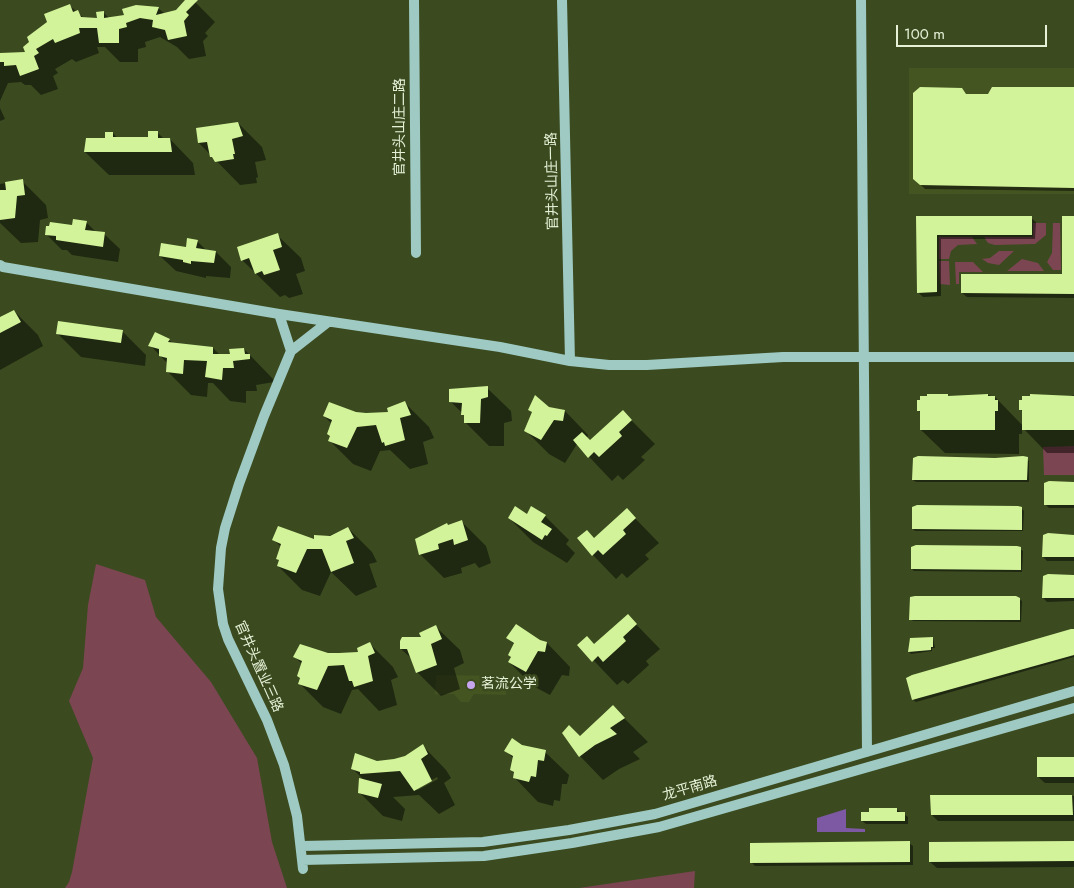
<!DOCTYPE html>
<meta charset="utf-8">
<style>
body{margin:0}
#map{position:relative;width:1074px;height:888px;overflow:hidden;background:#3b4b1f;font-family:Jost,sans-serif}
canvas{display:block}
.scale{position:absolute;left:896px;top:25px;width:151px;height:22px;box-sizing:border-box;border:2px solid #e6f0d7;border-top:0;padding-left:6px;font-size:15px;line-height:18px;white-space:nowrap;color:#e6f0d7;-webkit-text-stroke:4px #3b4b1f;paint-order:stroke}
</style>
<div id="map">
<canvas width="1074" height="888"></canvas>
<div class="scale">100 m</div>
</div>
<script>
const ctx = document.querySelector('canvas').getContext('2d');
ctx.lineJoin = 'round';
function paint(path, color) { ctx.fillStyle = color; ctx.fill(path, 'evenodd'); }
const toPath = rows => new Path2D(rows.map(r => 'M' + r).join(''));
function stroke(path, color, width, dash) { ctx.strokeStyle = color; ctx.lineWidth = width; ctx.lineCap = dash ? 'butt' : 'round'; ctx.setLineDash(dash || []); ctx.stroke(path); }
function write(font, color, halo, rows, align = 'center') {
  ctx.font = font + ' Jost,"Noto Sans SC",sans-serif'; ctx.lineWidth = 5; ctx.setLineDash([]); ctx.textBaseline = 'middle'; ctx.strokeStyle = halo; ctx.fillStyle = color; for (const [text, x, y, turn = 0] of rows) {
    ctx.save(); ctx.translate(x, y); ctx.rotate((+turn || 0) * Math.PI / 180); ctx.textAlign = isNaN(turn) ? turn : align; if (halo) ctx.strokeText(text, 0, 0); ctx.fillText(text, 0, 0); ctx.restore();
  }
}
paint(toPath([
 [909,68,1074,68,1074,194,909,194],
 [436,675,507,676,506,695,474,694,469,702,461,702,454,694,435,694]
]), '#452');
paint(toPath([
 [1033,223,1046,223,1046,235,1035,244,995,245,988,243,984,237,1033,237],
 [1053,223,1060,223,1061,270,1053,270,1047,262,1052,253],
 [939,237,972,237,977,244,958,245,951,251,949,259,939,259],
 [999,251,1014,251,999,265,988,263,982,259,990,258],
 [1022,259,1038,263,1044,271,1007,271],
 [939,261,949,261,950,285,940,284],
 [955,262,973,262,983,272,959,272,959,284,956,284],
 [1074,446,1074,475,1044,475,1043,447],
 [96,564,145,580,156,617,211,682,257,758,272,842,287,888,65,888,69,882,72,872,93,758,69,701,83,668,88,605],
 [695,871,694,888,579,888]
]), '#7b4652');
paint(toPath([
 [846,809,846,828,865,829,865,832,817,832,817,818]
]), '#7d58a3');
paint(toPath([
 [187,0,193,0,215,22,205,33,208,36,203,41,206,56,189,59,177,47,160,37,145,42,146,47,138,49,138,62,120,62,105,47,97,47,99,53,76,62,72,59,55,69,58,73,53,76,58,89,41,95,31,85,25,85,21,82,8,83,0,101,0,55,27,53,69,5,85,19,98,19,104,13,109,18,158,8,165,14,177,11],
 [1074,88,1074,191,925,189,914,178,967,96],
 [0,108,5,119,0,121],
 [238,123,262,147,266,160,255,162,258,177,256,178,257,183,240,185,199,143],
 [157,132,164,139,170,139,193,163,195,175,109,175,85,152,113,133,118,139,149,139],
 [22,181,46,205,48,218,40,220,38,242,21,243,0,223,0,184],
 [1074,217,1074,298,967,297,962,293,1064,275],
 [917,218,1031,218,1036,222,1035,239,941,239,941,296,923,297,918,292],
 [86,222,97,233,104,234,120,249,118,262,72,255,67,250,62,250,46,234],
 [277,235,301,258,305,271,296,274,303,294,289,298,285,295,280,297,242,260],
 [197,241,207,251,216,252,231,267,230,278,206,276,206,278,176,271,160,256,187,249],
 [14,311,38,335,43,346,0,370,0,319],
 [122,331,146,355,145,366,81,357,57,333],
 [169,340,174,344,213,348,220,355,231,355,244,349,273,379,274,382,256,385,257,391,246,391,246,403,230,401,213,383,208,383,207,397,191,395,167,371,168,364,150,345],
 [487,388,511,411,512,421,504,423,504,446,489,446,466,423,466,417,450,401],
 [988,395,995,397,1024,427,1024,413,1021,410,1074,395,1074,453,1047,453,1022,427,1022,434,1019,434,1019,454,945,453,921,430,921,413,918,410],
 [405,403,429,427,434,438,423,442,428,464,410,469,390,450,380,451,371,471,353,464,330,441,332,424,324,416,390,413],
 [549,408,565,411,588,435,587,439,590,441,623,412,655,444,641,457,645,460,623,480,618,475,612,481,577,444,565,463,549,454,525,430],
 [1027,459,1029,461,1029,482,916,482,913,480],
 [1074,483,1074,508,1049,508,1045,504],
 [1021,508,1024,511,1023,531,915,531,913,529],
 [627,510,659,543,645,555,649,559,627,578,622,573,616,579,593,555,594,539],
 [528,515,545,516,569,540,566,544,575,553,567,563,533,542,509,518],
 [462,522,486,546,491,563,479,568,475,563,461,568,462,573,444,578,420,554,448,527],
 [348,528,372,552,377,562,369,564,377,587,356,596,331,572,320,596,302,590,278,566,280,561,277,558,281,547,273,539,316,541],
 [1074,535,1074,561,1047,561,1043,557],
 [1020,549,1023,551,1022,572,914,571,912,569],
 [1074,576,1074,601,1047,602,1043,598],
 [1019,599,1022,601,1021,622,913,621,911,619],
 [628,616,660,649,646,661,649,665,628,684,623,680,617,685,579,645,594,646],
 [436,627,460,650,464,663,454,668,460,689,441,696,417,672,412,659,401,649,423,638],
 [1074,630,1074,657,916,702,913,700],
 [507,638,547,643,570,667,569,676,562,675,550,695,533,686,509,662,515,645],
 [933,638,935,648,932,648,932,651,911,654,909,652],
 [370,644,393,667,398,677,391,680,397,705,379,711,358,689,352,690,341,714,323,707,299,683,302,664,295,657,360,653],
 [613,707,648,742,633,752,640,759,619,769,603,780,580,756,580,738],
 [423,746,446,770,451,778,444,783,455,805,439,814,419,795,393,797,405,809,402,821,383,816,359,792,365,781,352,768,405,758],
 [437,777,438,779,418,790,416,789],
 [522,746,545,752,569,775,567,784,562,784,560,801,554,800,553,806,538,802,515,778,515,774,511,770,514,759,506,751],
 [1074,758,1074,783,1045,783,1038,777],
 [932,796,1074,796,1074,821,938,821,932,815],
 [896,809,908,817,908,824,866,824,862,821],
 [909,843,913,846,913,865,755,866,751,862],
 [1074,843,1074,867,937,868,930,862]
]), '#0007');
paint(toPath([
 [185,0,198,0,186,12,189,15,184,21,187,36,168,40,165,30,152,27,153,20,140,18,126,23,127,27,119,29,119,43,99,43,97,28,79,28,80,33,55,43,53,39,36,49,39,53,34,56,39,69,20,76,16,65,4,66,4,62,0,62,0,53,25,52,23,47,29,42,27,37,47,22,44,14,70,4,73,12,78,10,81,17,97,18,96,12,104,11,104,18,124,15,122,9,136,5,159,7,156,15,176,10],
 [920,87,962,88,966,94,988,94,992,87,1074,87,1074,188,920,185,913,179,913,93],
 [238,122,243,136,232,139,235,154,233,154,234,159,215,162,212,157,210,157,207,142,198,143,196,128],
 [148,131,158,131,158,138,170,138,172,152,84,152,86,138,105,138,105,132,113,132,113,137,148,137],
 [23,179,25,195,17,196,15,218,0,220,0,190,6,190,5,182],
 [916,216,1032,216,1032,235,937,235,937,292,917,293],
 [1062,216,1074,216,1074,294,961,293,961,274,1062,274],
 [73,219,87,221,85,230,105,232,103,247,56,240,56,236,45,235,46,226,49,226,50,222,72,225],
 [278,233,282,247,273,250,280,270,264,275,262,271,255,274,249,258,241,261,237,247],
 [187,238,198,240,196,248,216,251,214,263,191,261,191,264,183,262,183,260,159,256,161,243,186,247],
 [14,310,21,322,0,333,0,317],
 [58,321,123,330,121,343,56,334],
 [155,332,170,339,168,342,213,347,213,354,230,354,229,349,244,348,245,354,250,354,250,359,233,361,234,368,223,368,222,380,205,377,207,361,184,360,183,374,166,372,167,358,159,356,159,349,148,346],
 [488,386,488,397,481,399,480,423,464,423,464,415,461,415,462,403,449,402,449,389],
 [927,394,948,394,948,396,988,394,988,396,995,396,995,400,998,400,998,411,995,411,995,430,920,430,920,411,917,411,917,400,920,400,920,396,927,396],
 [1030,394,1074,396,1074,430,1022,430,1022,410,1019,410,1019,400,1022,400,1022,396,1030,396],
 [535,395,549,407,565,410,563,421,554,420,541,440,524,431,532,412,528,410],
 [405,401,411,415,400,418,405,440,385,446,384,442,382,443,376,425,357,427,347,448,328,441,330,436,327,434,332,420,323,416,329,402,356,412,366,413,388,412,387,408],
 [623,410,632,420,619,432,622,436,599,457,594,452,588,458,573,440,582,432,590,440],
 [918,456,995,458,1023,456,1028,457,1027,480,912,480,913,458],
 [1049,481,1074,482,1074,505,1044,505,1044,483],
 [917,505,1018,506,1022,507,1022,530,912,529,912,507],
 [515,506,527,514,531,506,546,515,541,522,552,529,547,536,545,535,542,540,508,518],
 [627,508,636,518,623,530,626,534,603,555,598,550,592,556,577,538,587,530,594,538],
 [462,520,468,540,454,545,453,539,438,544,439,549,419,555,415,539,447,523,448,525],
 [278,526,314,539,314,535,330,536,348,527,354,538,346,541,354,563,331,572,322,549,307,549,296,573,277,566,279,560,276,559,281,544,272,540],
 [1048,533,1074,535,1074,557,1042,557,1043,535],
 [916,545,1017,546,1021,547,1021,570,911,569,911,547],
 [1048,574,1074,575,1074,598,1042,598,1043,576],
 [915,596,1016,596,1020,598,1020,620,909,620,910,597],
 [628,614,637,624,623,637,626,641,603,662,598,656,592,662,577,645,587,636,594,644],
 [516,624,540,640,547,642,545,652,538,651,526,672,508,662,511,657,508,655,514,643,506,638],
 [436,625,442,639,431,644,437,665,416,673,407,649,400,649,400,641,402,637,421,637,419,633],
 [1071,629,1074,629,1074,655,912,700,906,678,912,675],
 [933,637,933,647,931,647,931,650,908,652,910,638],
 [370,642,375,653,368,656,373,681,354,687,352,681,349,681,344,665,328,666,317,690,298,684,300,678,297,676,302,661,293,657,300,644,328,653,339,653,358,652,357,648],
 [613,705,625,718,610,728,617,734,595,745,579,757,562,733,569,725,580,736],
 [512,738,522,745,546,750,544,761,538,760,536,777,531,776,529,782,513,778,514,772,510,770,513,756,504,751],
 [423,744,428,754,421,759,432,781,414,791,400,771,360,774,360,772,351,769,355,753,377,761,394,759,405,756],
 [1037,757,1074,757,1074,777,1037,777],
 [359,778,382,784,378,798,358,793],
 [930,795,1072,795,1073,815,931,815],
 [869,808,897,808,897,812,905,812,905,821,861,821,861,812,869,812],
 [910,841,910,862,750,863,750,843],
 [1074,841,1074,861,929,862,929,842]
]), '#d2f39a');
stroke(toPath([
 [414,0,416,253],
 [562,0,570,361],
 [861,0,867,752],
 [0,265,3,267,279,314,500,347,570,361,609,365,647,365,783,357,1074,357],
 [279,314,291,351],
 [302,846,483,842,569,830,655,814,1074,691],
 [302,860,484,856,572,843,659,827,1074,708],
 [303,869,297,816,284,765,267,720,228,639,223,624,218,589,221,548,225,528,239,484,264,416,291,351,328,322]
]), '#9ecac3', 10);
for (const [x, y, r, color] of [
 [471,685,5,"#c8a6ef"]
]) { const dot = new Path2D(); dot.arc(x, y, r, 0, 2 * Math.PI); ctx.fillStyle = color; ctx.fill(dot); stroke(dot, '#3b4b1f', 2); }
write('14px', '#e6f0d7', '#3b4b1f', [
 ["官井头山庄二路",401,127,-90],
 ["官井头山庄一路",553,181,-91],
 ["官井头置业三路",258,667,66],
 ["龙平南路",690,789,-16]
]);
write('14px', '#e6f0d7', '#3b4b1f', [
 ["茗流公学",481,685]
], 'left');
</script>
